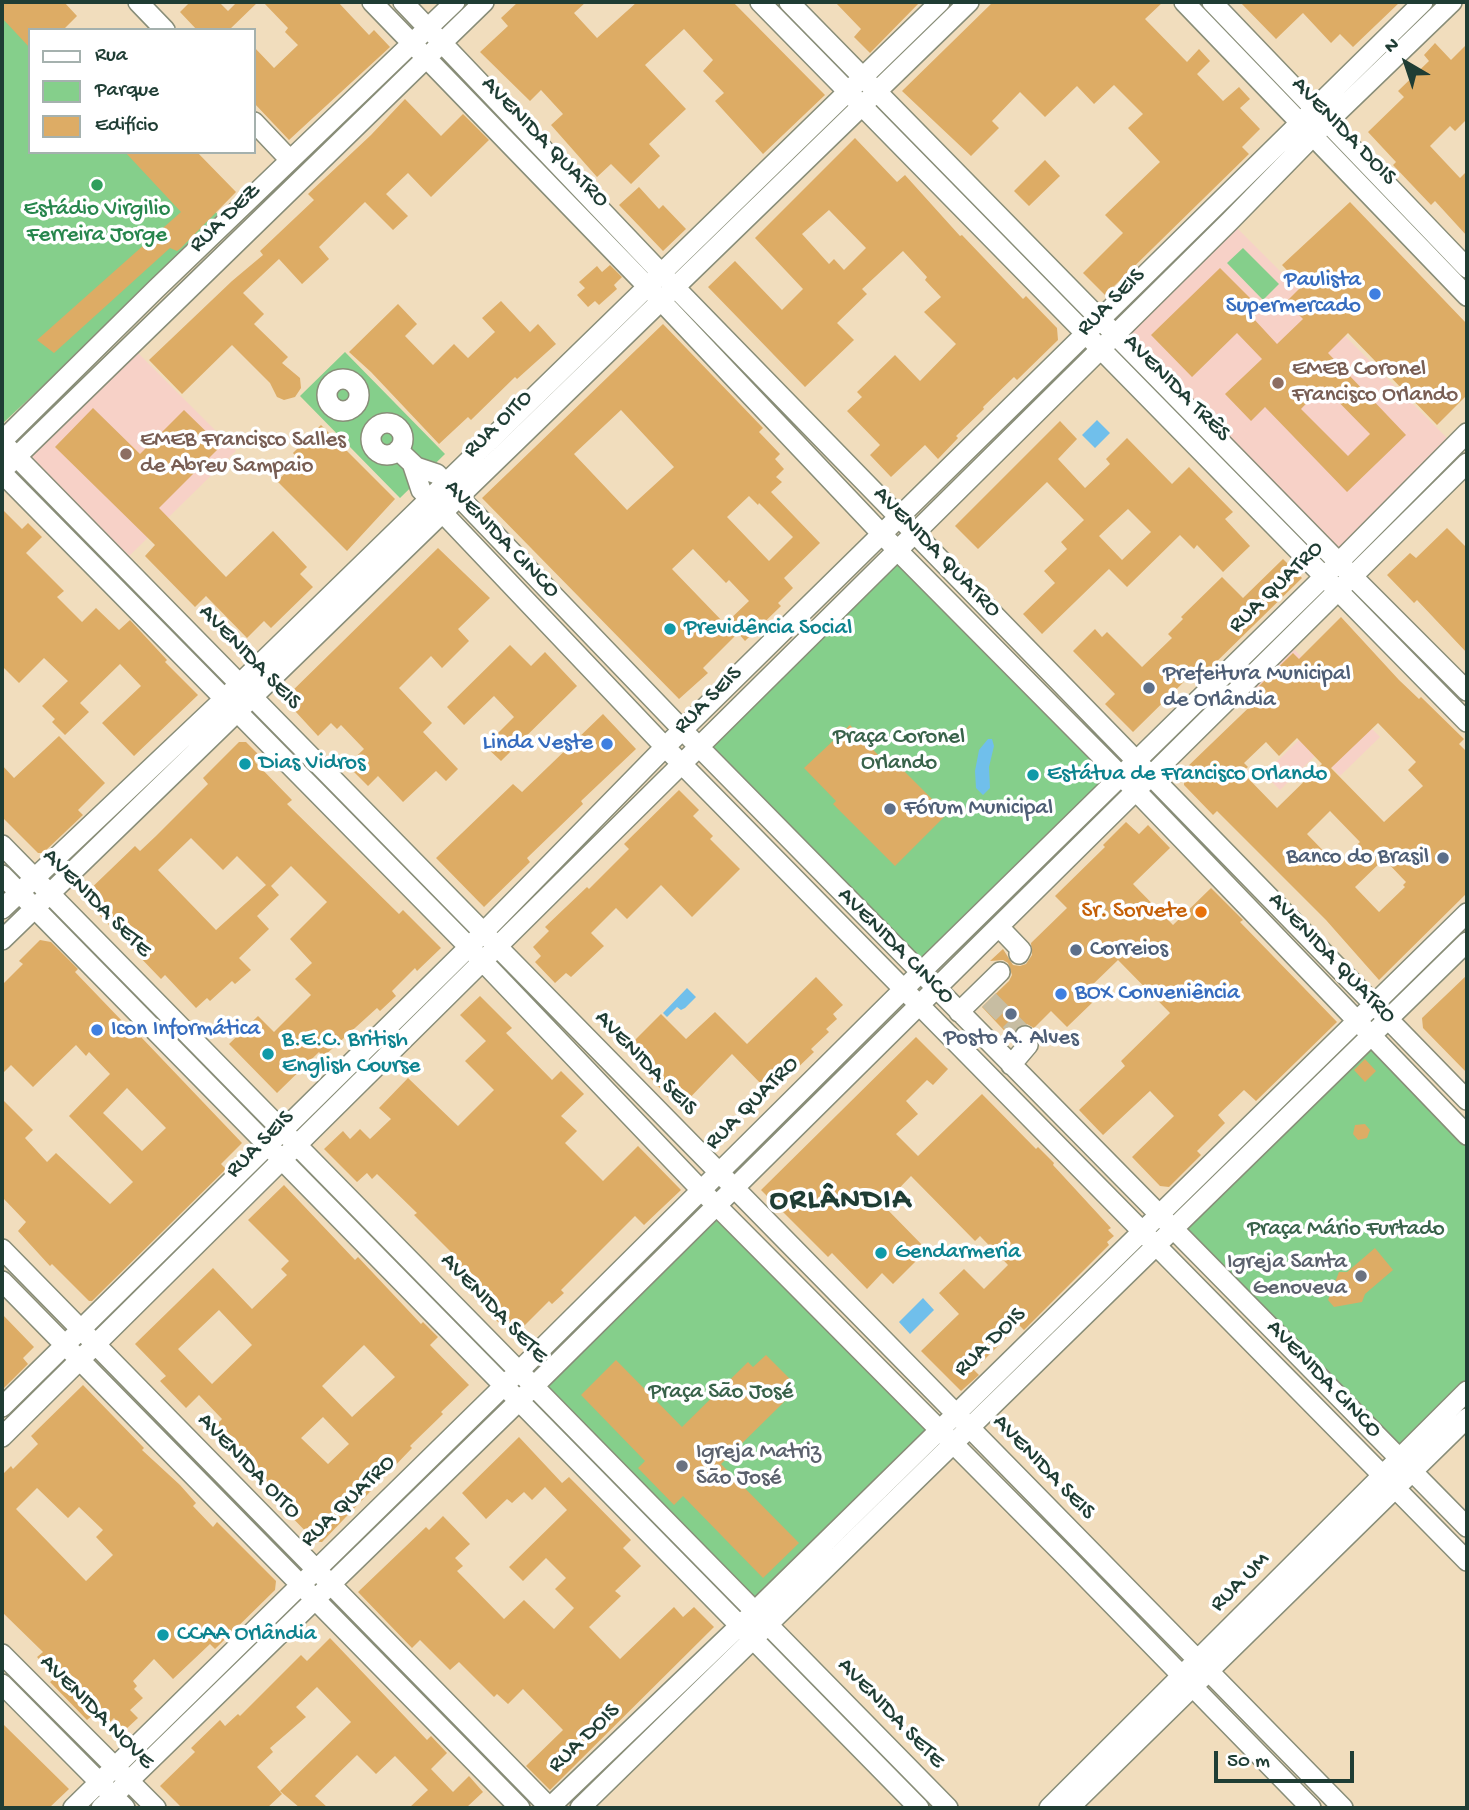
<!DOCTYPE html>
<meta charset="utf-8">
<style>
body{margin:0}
#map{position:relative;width:1469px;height:1810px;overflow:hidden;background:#f1ddbd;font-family:"Gochi Hand",sans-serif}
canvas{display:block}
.frame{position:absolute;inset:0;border:4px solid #1f3d34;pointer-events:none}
.legend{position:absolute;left:28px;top:28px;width:228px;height:126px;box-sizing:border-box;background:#fff;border:2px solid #a5b1ae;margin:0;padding:9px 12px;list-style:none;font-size:21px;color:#1f3d34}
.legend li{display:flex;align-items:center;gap:14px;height:35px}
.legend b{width:35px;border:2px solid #a5b1ae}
.north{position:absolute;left:1371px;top:28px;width:70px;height:70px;-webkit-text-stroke:5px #fff;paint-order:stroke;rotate:321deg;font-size:19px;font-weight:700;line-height:28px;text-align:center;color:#1f3d34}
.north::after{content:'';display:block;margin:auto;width:24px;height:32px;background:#1f3d34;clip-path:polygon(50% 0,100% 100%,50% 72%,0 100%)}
.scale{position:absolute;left:1214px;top:1751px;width:140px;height:32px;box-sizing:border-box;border:4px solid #1f3d34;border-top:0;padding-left:9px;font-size:21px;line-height:24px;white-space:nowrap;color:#1f3d34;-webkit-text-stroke:5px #fff;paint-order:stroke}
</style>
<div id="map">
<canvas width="1469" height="1810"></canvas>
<div class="frame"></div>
<ul class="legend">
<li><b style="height:9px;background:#fff"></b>Rua</li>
<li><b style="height:19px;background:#85cf8b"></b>Parque</li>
<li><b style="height:19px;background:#ddac65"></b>Edifício</li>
</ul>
<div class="north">N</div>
<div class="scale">50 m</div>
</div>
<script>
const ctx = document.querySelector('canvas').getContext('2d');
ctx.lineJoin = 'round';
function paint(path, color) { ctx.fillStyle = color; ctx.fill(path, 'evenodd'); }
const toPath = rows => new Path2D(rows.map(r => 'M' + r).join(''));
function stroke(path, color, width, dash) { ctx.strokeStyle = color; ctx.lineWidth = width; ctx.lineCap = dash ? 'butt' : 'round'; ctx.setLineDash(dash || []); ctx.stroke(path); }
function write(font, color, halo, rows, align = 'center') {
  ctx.font = font + ' "Gochi Hand",sans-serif'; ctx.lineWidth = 7; ctx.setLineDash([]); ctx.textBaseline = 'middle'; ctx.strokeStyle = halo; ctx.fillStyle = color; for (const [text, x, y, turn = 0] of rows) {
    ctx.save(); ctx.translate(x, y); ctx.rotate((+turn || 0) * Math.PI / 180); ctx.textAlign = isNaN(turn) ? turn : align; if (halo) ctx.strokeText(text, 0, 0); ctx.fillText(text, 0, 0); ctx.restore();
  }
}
paint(toPath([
 [1230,221,1455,446,1339,562,1116,334],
 [130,345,236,451,121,564,17,457],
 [1287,642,1380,737,1340,776,1318,753,1280,790,1264,774,1302,737,1248,681]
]), '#f7d1c7');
paint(toPath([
 [2,2,24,2,50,30,30,30,30,152,162,152,222,219,2,424],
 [1243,248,1279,284,1263,300,1227,263],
 [345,352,445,454,400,498,300,396],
 [897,550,1120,776,920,973,698,746],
 [1372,1038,1467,1136,1467,1391,1398,1457,1174,1229],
 [716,1205,938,1429,755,1611,534,1386]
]), '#85cf8b');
paint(toPath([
 [1097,420,1110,433,1095,448,1082,435],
 [988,739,992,739,994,746,989,767,990,788,983,795,976,788,975,771,979,750],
 [687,988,696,997,685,1008,681,1010,677,1007,667,1017,663,1013],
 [923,1298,934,1310,910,1334,899,1322]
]), '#70bfeb');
paint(toPath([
 [2,2,64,2,77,16,63,30,30,30,30,48,2,18],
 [190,2,219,2,228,11,237,2,258,2,229,30,197,30,180,12],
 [263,2,338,2,369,35,374,30,390,47,289,140,254,103,254,47,274,68,298,45,285,32,288,28],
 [518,2,586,2,574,13,597,38,637,2,733,2,825,95,763,154,715,101,724,93,703,71,713,60,684,29,645,65,686,109,649,144,660,156,631,184,611,164,597,177,551,125,563,114,541,90,530,101,480,52,508,26,501,18],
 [835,2,920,2,870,53,854,37,861,29],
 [993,2,1163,2,1145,19,1187,62,1199,49,1210,61,1197,74,1223,101,1239,87,1250,99,1240,108,1260,129,1242,147,1249,154,1105,295,1083,273,1123,233,1105,215,1160,162,1128,128,1143,114,1114,85,1094,104,1077,86,1045,117,1020,92,992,121,999,128,971,156,902,91],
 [1240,2,1400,2,1353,47,1340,34,1331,43,1303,13,1276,39],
 [1435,43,1451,60,1467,44,1467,119,1455,131,1450,126,1430,146,1460,178,1467,171,1467,236,1435,201,1431,205,1393,165,1396,162,1368,132,1404,97,1398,91,1429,61,1424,55],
 [405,99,441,136,463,114,489,140,431,197,408,173,386,194,408,216,393,230,365,202,319,247,329,259,302,284,279,259,243,293,264,314,254,324,288,357,282,363,300,378,301,388,295,397,284,400,277,397,270,383,232,345,182,394,149,360,232,281,263,255,260,251,314,200,308,194,371,135],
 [855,138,897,182,905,175,960,236,962,235,1023,299,1026,296,1057,328,1058,340,1017,380,1014,377,983,407,984,409,956,436,958,438,938,459,925,445,891,477,870,455,880,445,847,411,862,397,857,392,895,355,920,381,956,344,924,312,941,297,925,280,927,277,903,251,862,289,867,294,837,323,854,340,805,387,708,287,735,261,782,310,803,289,755,238],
 [829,210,866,248,844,270,834,259,829,264,802,234],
 [125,152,197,152,236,192,181,248,177,251,170,248,54,353,37,340,181,212],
 [1045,160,1060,176,1029,206,1014,191],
 [639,187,659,209,663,205,686,229,663,251,619,205],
 [1350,202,1467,324,1467,395,1437,425,1348,333,1328,353,1406,435,1347,492,1265,407,1251,421,1225,394,1262,359,1237,333,1192,377,1151,335,1220,268,1261,309,1253,318,1277,344,1303,319,1286,302,1302,286,1282,265],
 [1323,386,1370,434,1348,456,1301,409],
 [610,265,622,277,614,285,617,289,599,305,595,301,588,307,577,295,585,288,579,282,597,266,602,272],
 [501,301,530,332,538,324,556,344,517,379,515,377,471,420,468,417,439,444,371,372,349,352,398,304,417,324,405,336,433,365,454,344,468,358,495,332,482,318],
 [663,324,763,428,759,432,780,454,775,459,784,469,776,477,782,482,771,492,820,543,784,578,793,588,778,603,781,606,745,641,738,633,703,668,708,673,679,699,482,498],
 [621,410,674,467,627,510,574,454],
 [749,496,758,505,759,503,793,537,769,561,727,517],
 [693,549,726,583,729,580,749,601,725,624,672,569],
 [93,408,140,454,184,410,221,446,159,508,226,577,273,531,307,567,300,574,313,587,271,628,264,621,247,638,206,596,195,607,145,556,155,545,55,447],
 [1060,421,1077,439,1058,459,1085,488,1110,464,1106,459,1127,438,1172,484,1189,467,1233,512,1225,519,1250,546,1223,572,1197,545,1194,549,1180,535,1127,587,1109,569,1042,634,1023,614,1055,583,1044,571,1067,549,1061,542,1084,520,1047,482,978,549,955,526],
 [1128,509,1151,532,1122,560,1099,536],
 [321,425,395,499,347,551,277,481,299,460,293,453],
 [2,509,22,529,28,523,42,537,26,553,64,591,57,597,82,622,96,608,119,630,130,620,167,660,165,662,198,695,134,756,102,723,141,686,120,664,80,703,89,712,65,735,52,722,55,719,42,706,68,681,44,658,19,683,2,666],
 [1447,528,1467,548,1467,653,1417,600,1414,603,1387,575,1410,553,1416,558],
 [438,548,490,598,458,629,469,641,442,668,431,656,399,688,432,723,423,732,458,769,446,781,436,771,403,802,378,776,368,786,347,765,364,749,341,725,337,729,331,723,318,736,284,699],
 [1283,559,1302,578,1206,672,1200,666,1133,732,1105,704,1115,694,1073,651,1095,629,1102,637,1107,632,1142,667,1172,638,1168,634,1183,619,1181,617,1222,577,1243,598],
 [1341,617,1399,680,1419,699,1421,697,1464,739,1459,744,1467,752,1467,893,1379,980,1326,920,1217,811,1213,815,1184,785,1185,769,1265,692,1259,686,1293,653,1299,659],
 [1378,723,1416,762,1408,770,1423,786,1384,822,1331,768],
 [1297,738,1322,764,1277,808,1242,772,1248,767,1244,763,1266,742,1279,756],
 [1330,811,1360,842,1336,864,1307,834],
 [1384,859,1406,882,1403,885,1405,887,1379,912,1355,887],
 [510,645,531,666,545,652,577,686,501,761,485,746,514,717,494,696,464,725,447,707],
 [603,714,636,749,581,801,583,804,527,858,530,862,484,907,436,858,513,784,522,792],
 [850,725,880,757,885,752,947,814,895,866,833,804,836,801,804,768],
 [59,736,105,783,78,810,83,815,43,853,38,853,2,817,2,765,14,778],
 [239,742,246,742,260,756,255,762,292,800,287,804,399,914,403,910,441,948,417,971,415,968,392,991,396,996,380,1011,377,1008,323,1057,319,1052,277,1093,229,1044,258,1016,274,1032,311,995,295,979,312,963,290,939,327,902,291,866,271,886,279,895,257,916,269,929,239,958,251,970,235,984,232,981,210,1001,207,998,196,1008,165,975,161,979,82,897,135,846,140,851,156,836,208,784,203,778],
 [191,838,223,870,237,856,266,885,216,930,158,870],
 [679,790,699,810,693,816,713,836,710,839,740,869,692,917,661,885,627,919,616,908,591,933,604,946,571,977,566,973,555,983,535,962,541,956,533,947,549,931,545,927,587,887,589,889,629,849,624,844],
 [1126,822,1139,834,1148,825,1170,848,1133,884,1173,925,1211,888,1243,920,1240,922,1337,1022,1256,1101,1244,1090,1218,1115,1225,1123,1197,1151,1201,1155,1169,1187,1160,1186,1132,1157,1174,1116,1150,1091,1103,1135,1079,1110,1125,1066,1121,1061,1170,1013,1118,960,1085,992,1094,1001,1067,1027,1051,1011,1034,1028,1027,1024,1016,1027,1013,1033,1013,1040,982,1007,1009,981,1012,975,1008,963,1003,960,990,961,1003,949,1013,965,1020,966,1026,964,1032,955,1031,943,1067,908,1055,896,1105,847,1103,845],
 [40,940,51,942,78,969,75,972,124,1023,126,1022,141,1037,242,1143,221,1164,226,1169,92,1301,89,1301,52,1264,50,1266,18,1231,26,1222,2,1197,2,1099,33,1130,25,1138,47,1162,56,1153,110,1204,133,1182,69,1116,110,1074,89,1052,86,1056,76,1045,33,1087,11,1065,2,1074,2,985,23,964,19,961],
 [127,1088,166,1128,142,1151,103,1113],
 [1467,975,1467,1073,1423,1028,1422,1018],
 [816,977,843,1005,833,1014,837,1019,826,1029,829,1032,811,1049,814,1052,788,1077,782,1071,764,1087,732,1054,679,1109,625,1050,661,1014,686,1039,715,1012,747,1044],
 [480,996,512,1028,506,1033,552,1080,561,1071,584,1094,561,1116,577,1131,565,1143,603,1181,638,1146,681,1190,644,1225,635,1216,561,1290,564,1293,552,1304,549,1301,513,1337,473,1297,476,1293,443,1259,451,1252,414,1215,417,1213,377,1174,372,1179,367,1173,357,1182,324,1149,343,1131,350,1139,360,1129,370,1139,391,1119,379,1108,408,1078,458,1126,494,1090,465,1061,486,1041,460,1015],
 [916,1037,948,1069,933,1085,927,1080,906,1101,918,1114,896,1134,918,1156,982,1094,1036,1149,1038,1147,1054,1163,1053,1165,1111,1228,1108,1230,1114,1236,1107,1242,1109,1245,1024,1330,1019,1325,974,1370,979,1375,961,1391,921,1351,959,1314,939,1293,964,1269,984,1289,1008,1265,980,1236,975,1241,911,1176,883,1205,927,1250,893,1284,882,1273,867,1289,832,1253,828,1257,761,1190],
 [1365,1059,1376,1071,1365,1082,1354,1070],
 [1365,1124,1370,1130,1367,1138,1358,1140,1353,1134,1355,1125],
 [284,1185,355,1260,358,1257,421,1324,423,1322,438,1337,430,1345,469,1385,441,1412,443,1414,410,1446,412,1448,322,1542,316,1542,209,1432,222,1419,199,1395,186,1408,160,1381,166,1376,135,1344,213,1268,252,1309,287,1275,281,1269,289,1261,248,1220],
 [219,1310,252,1345,212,1384,178,1349],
 [364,1345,395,1377,352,1417,322,1386],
 [323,1417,349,1444,328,1464,301,1438],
 [1375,1248,1393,1270,1365,1294,1362,1302,1334,1307,1328,1300,1339,1272,1347,1272],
 [2,1314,34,1347,23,1358,28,1364,2,1390],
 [766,1355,793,1382,780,1394,786,1400,721,1464,799,1543,763,1578,683,1496,674,1505,638,1468,645,1461,581,1395,616,1360,682,1427,748,1362,753,1367],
 [83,1385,144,1448,142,1450,180,1485,196,1503,193,1506,213,1527,217,1522,276,1581,275,1590,215,1649,210,1644,173,1679,154,1659,133,1681,137,1686,134,1689,143,1698,130,1710,138,1718,125,1730,114,1718,105,1727,93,1715,87,1720,50,1682,56,1677,37,1657,43,1652,2,1612,2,1475,11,1466,13,1469,38,1444,31,1436],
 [37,1488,68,1518,79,1507,103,1530,96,1537,113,1555,86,1581,16,1509],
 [519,1437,562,1483,569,1477,631,1540,623,1548,641,1566,615,1591,621,1596,589,1627,620,1659,674,1607,683,1617,694,1607,714,1627,550,1790,526,1766,563,1730,523,1689,508,1704,497,1694,494,1697,459,1662,450,1670,420,1640,412,1648,358,1592,426,1527,429,1530,443,1516,470,1544,455,1558,463,1566,457,1571,504,1619,524,1600,554,1629,574,1608,555,1589,566,1578,546,1558,523,1581,509,1567,567,1510,545,1487,532,1500,524,1492,512,1503,507,1499,486,1519,462,1493],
 [330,1638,427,1740,431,1736,447,1753,431,1769,453,1792,469,1776,483,1792,467,1807,468,1808,409,1808,428,1790,395,1756,376,1774,357,1755,315,1796,328,1808,300,1808,280,1791,351,1722,317,1687,296,1707,306,1717,270,1748,273,1752,257,1767,282,1794,267,1808,182,1808,160,1786,195,1752,191,1748,220,1720,225,1726,238,1714,240,1716,301,1655,307,1661],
 [2,1723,69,1789,49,1808,2,1808]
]), '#ddac65');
stroke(toPath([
 [989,1000,1025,1036]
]), '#c7bda2', 19, [19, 10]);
const minor = toPath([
 [138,2,165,30],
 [372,2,648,287,897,550,1136,791,1467,1135],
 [403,2,662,274,1467,1100],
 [760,2,1467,722],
 [789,2,1353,577,1467,691],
 [1184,2,1467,296],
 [1212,2,1467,268],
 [254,122,290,160],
 '327 395a16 16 0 1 1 32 0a16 16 0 1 1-32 0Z',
 '371 439a16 16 0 1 1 32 0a16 16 0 1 1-32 0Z',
 [2,441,156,289,455,2],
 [2,442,1343,1808],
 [398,450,416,467,437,474,698,746,1467,1527],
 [8,465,484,2],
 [413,466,421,490,665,747,1467,1561],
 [2,473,469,947,701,1190,1070,1561,1311,1808],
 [2,845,948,1808],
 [2,875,919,1808],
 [2,909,223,700,940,2],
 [999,927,1021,950,1019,954],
 [2,940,969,2],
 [959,1012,1000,972],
 [1011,1065,1028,1045,1025,1036],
 [2,1249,550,1808],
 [2,1281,520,1808],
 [2,1407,469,947,665,747,1423,2],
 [2,1437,1230,221,1313,136,1452,2],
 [2,1654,156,1808],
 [2,1684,125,1808],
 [73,1808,519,1371,920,973,1339,562,1467,433],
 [101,1808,519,1401,1467,463],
 [549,1808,755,1611,1467,913],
 [580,1808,1467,942],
 [1049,1808,1467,1391],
 [1069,1808,1467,1418]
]);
stroke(minor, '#888d78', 22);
stroke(minor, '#fff', 19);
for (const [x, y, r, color] of [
 [97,185,7,"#2e9e5b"],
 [1375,294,7,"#3f7fe0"],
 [1278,383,7,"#8d6e63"],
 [126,454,7,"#8d6e63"],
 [670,629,7,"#0f9aa8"],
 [1149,688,7,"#5c6f8a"],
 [607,744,7,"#3f7fe0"],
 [245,764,7,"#0f9aa8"],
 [1033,775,7,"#0f9aa8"],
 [890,809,7,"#5c6f8a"],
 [1443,858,7,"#5c6f8a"],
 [1201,912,7,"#e8710a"],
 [1076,950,7,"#5c6f8a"],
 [1061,994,7,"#3f7fe0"],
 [1011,1014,7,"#5c6f8a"],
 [97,1030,7,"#3f7fe0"],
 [268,1054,7,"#0f9aa8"],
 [881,1253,7,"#0f9aa8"],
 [1361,1276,7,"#6b7280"],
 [682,1466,7,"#6b7280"],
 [163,1635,7,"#0f9aa8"]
]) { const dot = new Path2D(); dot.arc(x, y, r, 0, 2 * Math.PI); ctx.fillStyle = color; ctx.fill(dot); stroke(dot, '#fff', 2.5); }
write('23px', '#1f3d34', '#fff', [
 ["AVENIDA DOIS",1343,132,46],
 ["AVENIDA QUATRO",544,143,46],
 ["RUA DEZ",226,219,-44],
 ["RUA SEIS",1112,303,-45],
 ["AVENIDA TRÊS",1176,389,45],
 ["RUA OITO",499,425,-44],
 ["AVENIDA CINCO",501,540,46],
 ["AVENIDA QUATRO",936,553,46],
 ["RUA QUATRO",1277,588,-44],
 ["AVENIDA SEIS",249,658,46],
 ["RUA SEIS",709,701,-45],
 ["AVENIDA SETE",96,904,45],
 ["AVENIDA CINCO",895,947,45],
 ["AVENIDA QUATRO",1331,959,46],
 ["AVENIDA SEIS",645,1064,46],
 ["RUA QUATRO",753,1104,-45],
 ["RUA SEIS",261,1145,-45],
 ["AVENIDA SETE",493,1309,46],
 ["RUA DOIS",991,1343,-44],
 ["AVENIDA CINCO",1323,1380,46],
 ["AVENIDA OITO",248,1467,46],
 ["AVENIDA SEIS",1043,1468,46],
 ["RUA QUATRO",349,1502,-44],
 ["RUA UM",1241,1583,-45],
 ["AVENIDA NOVE",96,1713,45],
 ["AVENIDA SETE",890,1714,46],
 ["RUA DOIS",585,1739,-44]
]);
write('23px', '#27864d', '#fff', [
 ["Estádio Virgilio",97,210],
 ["Ferreira Jorge",97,236]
]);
write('23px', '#366cbe', '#fff', [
 ["Paulista",1361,281],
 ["Supermercado",1361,307],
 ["Linda Veste",593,744],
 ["BOX Conveniência",1075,994,"left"],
 ["Icon Informática",111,1030,"left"]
], 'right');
write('23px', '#785e54', '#fff', [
 ["EMEB Coronel",1292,370],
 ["Francisco Orlando",1292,396],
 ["EMEB Francisco Salles",140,441],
 ["de Abreu Sampaio",140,467]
], 'left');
write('23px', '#0d838f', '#fff', [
 ["Previdência Social",684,629],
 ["Dias Vidros",259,764],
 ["Estátua de Francisco Orlando",1047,775],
 ["B.E.C. British",282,1041],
 ["English Course",282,1067],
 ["Gendarmeria",895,1253],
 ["CCAA Orlândia",177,1635]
], 'left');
write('23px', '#4e5e75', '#fff', [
 ["Prefeitura Municipal",1163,675],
 ["de Orlândia",1163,701],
 ["Fórum Municipal",904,809],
 ["Banco do Brasil",1429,858,"right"],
 ["Correios",1090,950],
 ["Posto A. Alves",1011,1039,"center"]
], 'left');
write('23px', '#38624a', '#fff', [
 ["Praça Coronel",899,738],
 ["Orlando",899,764],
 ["Praça Mário Furtado",1346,1230],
 ["Praça São José",721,1393]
]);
write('23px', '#c56008', '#fff', [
 ["Sr. Sorvete",1187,912]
], 'right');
write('23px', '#5b616d', '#fff', [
 ["Igreja Santa",1347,1263],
 ["Genoveva",1347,1289],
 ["Igreja Matriz",696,1453,"left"],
 ["São José",696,1479,"left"]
], 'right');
ctx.letterSpacing = '2px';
write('bold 30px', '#1f3d34', '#fff', [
 ["ORLÂNDIA",841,1202]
]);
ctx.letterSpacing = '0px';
</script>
